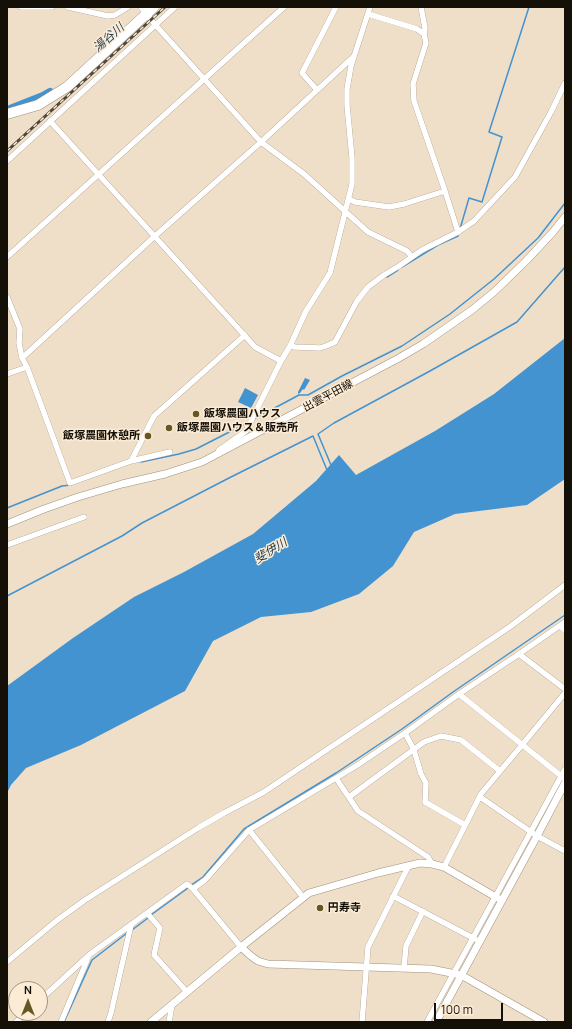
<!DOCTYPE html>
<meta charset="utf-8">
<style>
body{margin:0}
#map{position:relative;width:572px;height:1029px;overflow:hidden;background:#efdfc8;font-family:Manrope,sans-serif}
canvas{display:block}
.frame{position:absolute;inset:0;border:8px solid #140f07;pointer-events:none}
.north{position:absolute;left:8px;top:981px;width:40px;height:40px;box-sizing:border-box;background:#fcecd5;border:1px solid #9f9483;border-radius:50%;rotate:0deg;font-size:11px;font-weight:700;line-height:16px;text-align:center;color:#140f07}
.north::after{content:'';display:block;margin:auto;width:14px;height:18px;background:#655724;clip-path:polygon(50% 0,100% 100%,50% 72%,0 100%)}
.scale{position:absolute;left:434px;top:1003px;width:69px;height:18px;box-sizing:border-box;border:2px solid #140f07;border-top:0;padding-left:5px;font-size:12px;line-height:14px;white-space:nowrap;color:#140f07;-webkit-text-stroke:3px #fcecd5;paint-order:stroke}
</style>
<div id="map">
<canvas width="572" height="1029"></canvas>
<div class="frame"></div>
<div class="north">N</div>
<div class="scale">100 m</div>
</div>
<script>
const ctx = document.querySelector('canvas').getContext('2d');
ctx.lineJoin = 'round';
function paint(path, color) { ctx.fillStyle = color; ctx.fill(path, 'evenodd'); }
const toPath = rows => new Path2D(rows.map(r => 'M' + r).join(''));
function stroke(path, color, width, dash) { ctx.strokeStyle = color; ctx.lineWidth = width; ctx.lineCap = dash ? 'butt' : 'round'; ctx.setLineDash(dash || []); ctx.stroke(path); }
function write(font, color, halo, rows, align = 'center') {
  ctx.font = font + ' Manrope,"Noto Sans JP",sans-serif'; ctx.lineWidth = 3; ctx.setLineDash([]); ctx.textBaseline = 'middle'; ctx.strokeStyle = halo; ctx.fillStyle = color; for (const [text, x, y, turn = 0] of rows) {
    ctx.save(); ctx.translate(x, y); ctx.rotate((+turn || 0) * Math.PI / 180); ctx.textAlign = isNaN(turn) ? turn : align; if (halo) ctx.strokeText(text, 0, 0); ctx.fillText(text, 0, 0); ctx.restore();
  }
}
paint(toPath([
 [565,338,565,479,527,505,455,514,414,532,393,566,359,594,311,612,261,617,213,641,185,691,81,745,26,768,11,785,7,793,7,686,73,638,134,597,184,572,253,534,316,481,339,455,356,475,435,431,494,394],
 [305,378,310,380,304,390,303,389,300,393,298,394,298,392],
 [245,388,258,395,251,408,238,402]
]), '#4393d0');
stroke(toPath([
 [460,229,469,198,482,202,502,137,489,132,529,7],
 [402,267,438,245,458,236,458,234],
 [387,277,398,270],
 [254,419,299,395,308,395,342,376,402,346,450,314,494,279,538,238,565,203],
 [141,462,179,454,196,449,249,422],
 [331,465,318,434,334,423,430,371,517,322,565,267],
 [7,508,62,486,71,485],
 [7,596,122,536,142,523,229,478,313,436,327,470],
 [191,885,203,877,244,829,336,773,402,729,453,692,565,615],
 [151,915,188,888],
 [132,930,148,918],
 [64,1022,92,960,127,933]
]), '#4393d0', 1.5);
stroke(toPath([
 [10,109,43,96,50,92]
]), '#4393d0', 8);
const street = toPath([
 [21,7,52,7],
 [68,7,108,16,115,15,128,7],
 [141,7,151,20,261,142,304,174,368,232,407,251,412,257],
 [421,7,425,28,424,34,426,43,413,84,414,101,445,191,458,232],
 [368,14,417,29,424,34],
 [317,90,302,73,336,7],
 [50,121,255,347,281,361],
 [7,161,175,7],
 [349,199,355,202,389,207,404,204,445,191],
 [7,257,284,7],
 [7,297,20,329,19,343,22,358,27,367,70,483,131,461,170,452],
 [290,346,295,347,320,348,326,346,335,342,357,301,368,287,384,275,399,266,422,250,458,232,474,221,515,177,551,112,565,83],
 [22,358,155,236,261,142,353,57],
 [7,374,27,367],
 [219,450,246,431,281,361,290,346,306,311,330,273,352,184,352,158,347,105,347,89,351,66,370,7],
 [131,461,154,416,245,335],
 [7,545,84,517],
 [560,626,565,630],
 [519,654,565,689],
 [459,694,565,779],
 [405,733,414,750,421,774,426,783,425,802,465,825],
 [336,778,358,811,428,857,432,864],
 [349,797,424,742,441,736,461,740,500,771],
 [480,797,537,836,565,851],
 [249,830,303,897],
 [444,867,481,794,522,745,565,693],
 [193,889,205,880,249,830,356,766,405,733,459,694,519,654,565,622],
 [393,896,475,939],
 [147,913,160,928,154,955,187,992],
 [7,962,56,921,85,900,198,828,224,813,264,792,511,626,565,585],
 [404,968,406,946,423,911],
 [40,1000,89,955,187,884,193,889,241,947],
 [16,1022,26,1013],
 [61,1022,88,958],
 [108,1022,111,1013,131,925],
 [169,1022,172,1005],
 [362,1022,368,947,409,865],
 [427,1022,565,769]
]);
const secondary = toPath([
 [7,524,44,509,78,497,122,484,165,474,202,462,399,358,423,344,472,310,494,292,526,261,553,232,565,217],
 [241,947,251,956,258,961,268,964,431,969,461,975,544,1022],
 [151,1022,241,947,309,893,378,873,420,863,432,864,444,867,501,900],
 [436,1022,537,836,565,783]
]);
const highway = toPath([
 [7,114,38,105,67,87,154,7]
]);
stroke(street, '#a0917c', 6);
stroke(secondary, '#a0917c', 8);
stroke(highway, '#a0917c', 11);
stroke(street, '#fff', 5.5);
stroke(secondary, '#fff', 7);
stroke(highway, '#fff', 10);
const rail = toPath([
 [7,151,165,7]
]);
stroke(rail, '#4f473b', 3);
stroke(rail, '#fcecd5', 1.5, [4.5]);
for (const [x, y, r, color] of [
 [196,414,4,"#655724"],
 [169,428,4,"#655724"],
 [148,436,4,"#655724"],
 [320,908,4,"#655724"]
]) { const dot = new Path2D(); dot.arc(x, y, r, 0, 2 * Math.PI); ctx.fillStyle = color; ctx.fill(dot); stroke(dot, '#fcecd5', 1.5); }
write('11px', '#140f07', '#fcecd5', [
 ["出雲平田線",328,396,-28]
]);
write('bold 11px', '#140f07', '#fcecd5', [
 ["飯塚農園ハウス",204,414],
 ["飯塚農園ハウス＆販売所",177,428],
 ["飯塚農園休憩所",140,436,"right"],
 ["円寿寺",328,908]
], 'left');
write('italic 12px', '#1b3d57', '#fcecd5', [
 ["湯谷川",109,38,-42],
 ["斐伊川",271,551,-32]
]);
</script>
